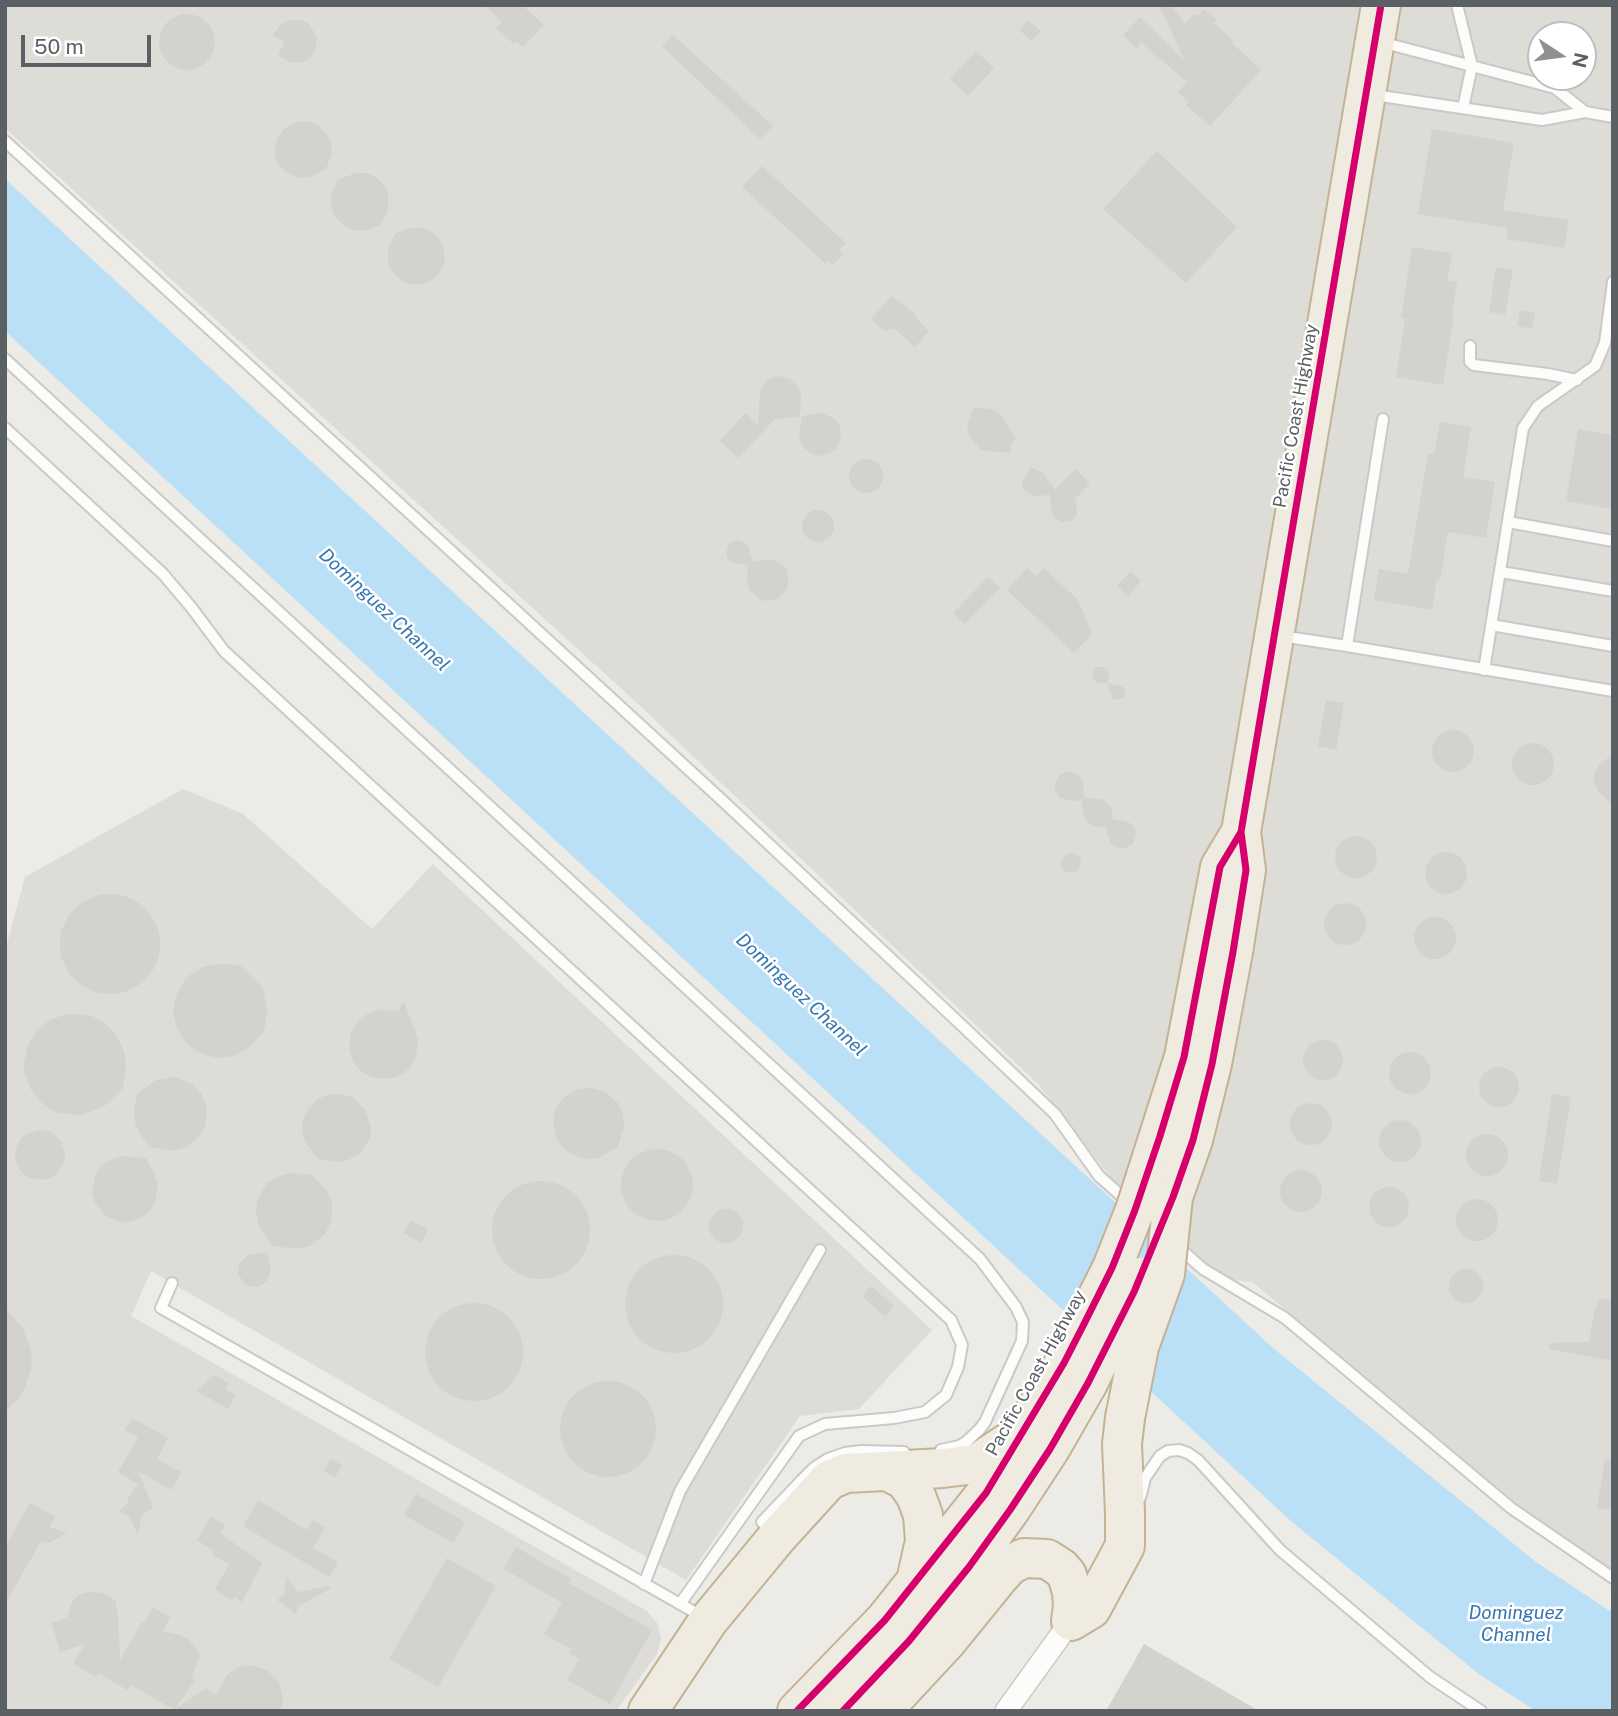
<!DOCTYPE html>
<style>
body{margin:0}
#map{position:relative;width:1618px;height:1716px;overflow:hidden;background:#ecebe6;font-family:"Public Sans",sans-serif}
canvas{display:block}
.frame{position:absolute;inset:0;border:7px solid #5b6065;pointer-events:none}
.north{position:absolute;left:1527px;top:21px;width:70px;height:70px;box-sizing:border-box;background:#fff;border:2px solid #bdbfc1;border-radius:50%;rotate:103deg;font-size:19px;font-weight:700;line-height:28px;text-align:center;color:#5b6065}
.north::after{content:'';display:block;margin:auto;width:24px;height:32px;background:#8e9192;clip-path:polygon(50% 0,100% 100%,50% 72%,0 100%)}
.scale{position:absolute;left:21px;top:35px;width:130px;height:32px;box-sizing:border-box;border:4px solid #5b6065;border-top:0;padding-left:9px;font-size:21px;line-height:24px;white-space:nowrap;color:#5b6065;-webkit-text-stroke:5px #fff;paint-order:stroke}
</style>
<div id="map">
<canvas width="1618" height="1716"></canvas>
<div class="frame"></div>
<div class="north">N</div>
<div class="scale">50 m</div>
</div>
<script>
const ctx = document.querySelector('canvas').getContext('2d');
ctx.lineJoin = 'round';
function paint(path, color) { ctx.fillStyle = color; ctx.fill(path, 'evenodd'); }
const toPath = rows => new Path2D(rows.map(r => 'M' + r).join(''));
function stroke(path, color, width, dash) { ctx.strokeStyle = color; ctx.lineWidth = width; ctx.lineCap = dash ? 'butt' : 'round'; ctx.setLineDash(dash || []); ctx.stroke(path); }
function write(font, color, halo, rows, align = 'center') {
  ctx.font = font + ' "Public Sans",sans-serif'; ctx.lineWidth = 5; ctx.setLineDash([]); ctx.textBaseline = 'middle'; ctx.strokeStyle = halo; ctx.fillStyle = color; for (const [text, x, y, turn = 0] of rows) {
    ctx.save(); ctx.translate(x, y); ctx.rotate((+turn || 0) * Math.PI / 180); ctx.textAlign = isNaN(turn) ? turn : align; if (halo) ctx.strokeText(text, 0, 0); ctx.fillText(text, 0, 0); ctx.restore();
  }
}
paint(toPath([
 [5,5,1613,5,1613,1575,1466,1466,1253,1282,1226,1279,1186,1248,1117,1186,1039,1085,637,703,5,128],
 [1541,35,1583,35,1583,77,1541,77],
 [183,789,243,814,372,929,433,864,932,1330,859,1409,800,1416,686,1580,151,1271,131,1316,647,1611,658,1624,661,1639,657,1654,616,1711,5,1711,5,951,25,877]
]), '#dddcd7');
paint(toPath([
 [5,179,1273,1348,1536,1562,1613,1613,1613,1711,1536,1711,1480,1675,1292,1522,5,331]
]), '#bae0f8');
paint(toPath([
 [484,5,522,5,544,25,523,47,516,41,514,44,496,28,502,22],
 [1159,5,1171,5,1185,24,1193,15,1199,15,1204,9,1217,20,1214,23,1234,41,1232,43,1261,70,1210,126,1186,105,1189,102,1178,92,1187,82,1160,59,1159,60,1141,42,1137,49,1123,35,1140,17,1185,61],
 '159 42a28 28 0 1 1 56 0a28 28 0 1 1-56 0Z',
 [289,20,300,20,309,24,316,35,317,42,314,53,309,59,302,62,291,63,278,55,285,42,273,35,279,26],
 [1028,20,1041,31,1032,41,1019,30],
 [673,35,773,126,760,139,662,46],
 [976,51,994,68,968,96,950,79],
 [307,121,316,124,327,134,331,143,332,153,326,169,310,177,300,178,286,172,279,165,275,156,275,146,278,137,284,129,297,122],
 [1432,129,1514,143,1503,210,1569,220,1564,248,1506,239,1507,228,1418,214],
 [1157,151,1237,227,1186,283,1103,209],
 [762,166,846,243,839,250,843,254,832,266,828,261,826,264,742,187],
 [356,173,366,173,376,177,386,188,389,198,387,213,380,225,364,231,354,230,344,226,334,215,331,205,331,195,337,180],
 [417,227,427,229,439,238,443,247,445,257,443,267,435,278,426,283,416,285,406,283,394,274,389,266,388,256,389,246,395,234,407,229],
 [1412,247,1452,253,1447,280,1457,282,1452,314,1454,315,1443,385,1396,377,1405,319,1401,318],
 [1496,267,1513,270,1505,315,1489,312],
 [892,296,916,315,915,317,929,331,915,347,894,328,892,330,891,328,886,332,871,319],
 [1520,310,1535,313,1532,329,1517,326],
 [780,376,790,379,798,386,801,396,800,417,775,419,738,458,720,441,745,413,758,425,760,394,762,387,769,379],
 [973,408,992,409,1001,415,1016,439,1012,442,1010,453,982,450,970,438,967,425],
 [822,413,835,419,840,425,841,436,837,448,830,453,819,456,812,454,803,447,800,440,799,433,802,416],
 [1440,422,1471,427,1463,477,1495,482,1486,538,1448,532,1440,580,1437,579,1432,610,1374,600,1379,569,1408,574,1428,454,1434,455],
 [1578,429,1613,435,1613,509,1566,501],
 '849 476a17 17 0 1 1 34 0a17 17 0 1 1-34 0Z',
 [1031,467,1043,473,1055,490,1075,469,1090,483,1075,499,1077,511,1076,516,1071,521,1062,522,1054,518,1051,512,1050,495,1034,496,1025,491,1022,485,1023,480],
 '802 526a16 16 0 1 1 32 0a16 16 0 1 1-32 0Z',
 [737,540,743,542,748,546,753,562,771,559,781,564,786,569,789,583,786,590,779,598,768,601,761,600,750,591,747,580,748,565,734,563,728,560,726,554,728,544],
 [1027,568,1036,576,1044,568,1078,600,1092,634,1074,653,1007,590],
 [1131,571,1141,581,1128,596,1117,586],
 [988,577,1000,588,965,624,953,613],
 [1096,667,1102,667,1107,669,1109,673,1108,683,1099,683,1093,679,1092,673],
 [1107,683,1122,686,1126,692,1123,698,1118,700,1113,699,1111,696],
 [1326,700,1344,703,1336,750,1318,746],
 '1432 751a21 21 0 1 1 42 0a21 21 0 1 1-42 0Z',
 '1512 764a21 21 0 1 1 42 0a21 21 0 1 1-42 0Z',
 [1613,754,1613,805,1599,792,1594,782,1594,774,1599,765],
 [1068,771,1076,773,1083,780,1084,797,1104,800,1111,807,1113,819,1125,821,1132,824,1136,833,1133,844,1124,849,1115,847,1110,842,1106,827,1093,826,1087,822,1083,815,1082,801,1066,800,1059,797,1055,790,1055,782,1059,776],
 '1335 857a21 21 0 1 1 42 0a21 21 0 1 1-42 0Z',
 '1425 873a21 21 0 1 1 42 0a21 21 0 1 1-42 0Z',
 '1061 863a10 10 0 1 1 20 0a10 10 0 1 1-20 0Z',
 '60 944a50 50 0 1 1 100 0a50 50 0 1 1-100 0Z',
 '1324 924a21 21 0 1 1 42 0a21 21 0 1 1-42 0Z',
 '1414 938a21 21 0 1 1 42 0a21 21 0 1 1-42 0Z',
 [219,964,240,965,261,986,264,994,267,1010,265,1026,262,1033,251,1046,237,1055,221,1058,213,1057,198,1052,185,1042,177,1028,173,1012,176,996,184,981,190,975,203,967],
 [404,1002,418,1040,416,1057,410,1068,401,1075,389,1079,371,1077,361,1071,353,1062,349,1050,351,1032,358,1022,367,1014,379,1010,398,1011],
 [68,1014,90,1015,102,1021,115,1033,123,1049,125,1057,126,1066,123,1088,106,1105,98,1109,82,1115,56,1113,41,1102,30,1088,24,1071,24,1063,28,1045,37,1030,51,1019],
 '1303 1060a20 20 0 1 1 40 0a20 20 0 1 1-40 0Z',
 '1389 1073a21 21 0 1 1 42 0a21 21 0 1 1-42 0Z',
 '1479 1087a20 20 0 1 1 40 0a20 20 0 1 1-40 0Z',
 [174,1077,192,1084,201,1093,206,1105,206,1124,200,1136,185,1148,173,1151,150,1147,140,1134,135,1122,134,1110,137,1094,156,1080],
 [592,1088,604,1091,618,1103,623,1114,624,1126,618,1147,598,1158,585,1159,573,1155,563,1148,556,1138,553,1120,556,1108,563,1098,579,1089],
 [340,1094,352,1097,365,1109,371,1126,370,1138,360,1153,350,1159,339,1162,318,1159,305,1142,302,1130,303,1118,309,1108,317,1099,328,1095],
 [1552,1094,1571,1097,1557,1184,1539,1181],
 '1290 1124a21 21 0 1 1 42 0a21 21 0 1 1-42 0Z',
 '1379 1141a21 21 0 1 1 42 0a21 21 0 1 1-42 0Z',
 [39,1130,51,1131,61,1141,65,1154,64,1162,58,1173,50,1178,42,1180,29,1178,22,1173,17,1165,15,1157,16,1148,20,1140,26,1134],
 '1466 1155a21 21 0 1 1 42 0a21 21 0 1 1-42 0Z',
 '621 1185a36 36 0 1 1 72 0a36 36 0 1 1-72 0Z',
 [122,1156,146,1158,155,1175,158,1186,155,1203,149,1212,139,1219,128,1222,117,1221,106,1216,95,1203,92,1192,95,1175,101,1166,111,1159],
 '1280 1191a21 21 0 1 1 42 0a21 21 0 1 1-42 0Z',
 [291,1173,312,1175,326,1190,332,1202,332,1208,331,1222,325,1234,310,1246,297,1249,273,1246,259,1226,256,1213,257,1200,267,1183,279,1176],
 '492 1230a49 49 0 1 1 98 0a49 49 0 1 1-98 0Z',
 '1369 1207a20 20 0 1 1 40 0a20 20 0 1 1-40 0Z',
 '1456 1220a21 21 0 1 1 42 0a21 21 0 1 1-42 0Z',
 '709 1226a17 17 0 1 1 34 0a17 17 0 1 1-34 0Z',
 [410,1220,428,1229,421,1243,404,1233],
 [267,1252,271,1270,267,1281,258,1287,249,1286,244,1283,238,1274,239,1265,242,1260,249,1255],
 '625 1304a49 49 0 1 1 98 0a49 49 0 1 1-98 0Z',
 '1449 1286a17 17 0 1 1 34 0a17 17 0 1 1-34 0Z',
 [871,1286,894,1306,885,1317,862,1296],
 [1599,1298,1613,1300,1613,1361,1549,1349,1550,1343,1589,1342,1595,1307,1597,1307],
 '425 1352a49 49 0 1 1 98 0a49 49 0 1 1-98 0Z',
 [5,1307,23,1329,30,1348,32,1358,31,1369,25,1388,20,1397,5,1412],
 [214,1375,228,1383,225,1389,236,1395,228,1409,197,1391],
 '560 1429a48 48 0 1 1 96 0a48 48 0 1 1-96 0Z',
 [132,1418,168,1438,157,1459,181,1472,172,1490,139,1472,153,1509,142,1514,138,1534,129,1517,119,1511,127,1504,129,1497,138,1484,118,1472,138,1438,125,1430],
 [330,1459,342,1465,335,1477,324,1471],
 [1605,1460,1613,1460,1613,1495,1610,1510,1597,1508],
 [416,1494,465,1522,453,1543,404,1515],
 [258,1500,307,1530,313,1520,325,1528,313,1548,338,1562,329,1577,243,1526],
 [30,1503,55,1517,49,1527,67,1533,49,1543,41,1541,5,1604,5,1547],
 [211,1516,225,1525,220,1533,262,1563,242,1602,234,1597,232,1601,215,1589,229,1564,212,1555,214,1551,197,1540],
 [516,1547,571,1579,569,1583,652,1630,610,1704,567,1680,579,1659,569,1653,571,1649,544,1634,562,1603,504,1569],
 [447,1558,496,1586,438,1687,389,1659],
 [286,1576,298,1592,329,1586,330,1589,298,1606,296,1614,277,1600,285,1594],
 [90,1592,103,1593,115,1600,118,1614,120,1660,142,1622,144,1623,153,1607,170,1617,163,1631,181,1635,188,1639,200,1654,192,1678,195,1680,175,1709,206,1688,216,1695,227,1675,239,1667,250,1665,267,1670,279,1682,283,1698,281,1711,173,1711,175,1710,131,1685,127,1690,98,1673,96,1677,73,1663,85,1644,60,1652,52,1623,67,1618,70,1607,74,1599,81,1594],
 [1144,1644,1259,1711,1106,1711]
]), '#d3d2cf');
const lane = toPath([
 [1457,5,1472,66,1463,108],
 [1381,42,1555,88,1585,112],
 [1374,95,1542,120,1585,112,1613,117],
 [5,141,725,803,954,1018,1055,1114,1099,1176,1162,1232],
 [1470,346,1470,362,1474,365,1548,374,1577,380],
 [5,359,980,1259,1016,1307,1023,1322,1022,1341,985,1422,979,1430,966,1442,959,1446,941,1450],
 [5,428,163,574,191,607,224,651,951,1320,962,1345,958,1367,946,1395,925,1412,894,1418,825,1424,799,1436,680,1604],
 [1508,522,1613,541],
 [1501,572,1613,591],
 [1491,625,1613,646],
 [1281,636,1347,646,1383,419],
 [1347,646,1613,691],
 [1484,670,1523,428,1538,406,1595,366,1605,343,1613,282],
 [1176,1245,1203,1269,1285,1318,1511,1508,1613,1578],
 [172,1283,161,1308,703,1617],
 [1140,1498,1145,1478,1160,1456,1168,1451,1179,1450,1188,1453,1198,1460,1280,1550,1430,1677,1481,1711],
 [773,1532,762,1522,802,1480,814,1468,828,1459,845,1453,861,1451,904,1452],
 [644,1584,680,1491,820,1250]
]);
const street = toPath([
 [1006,1711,1071,1621]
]);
const highway = toPath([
 [1146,1176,1184,1057,1220,867,1241,832],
 [1173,1197,1193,1140,1212,1064,1233,952,1246,870,1241,832,1381,5],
 [887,1471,905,1480,916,1496,923,1515,925,1541,916,1581],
 [1071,1621,1091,1609,1125,1546,1125,1513,1122,1444,1125,1418],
 [648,1711,708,1621,778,1536,829,1480,846,1473,943,1468,976,1464,1021,1434],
 [797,1711,885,1620,986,1493,1064,1363],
 [843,1711,909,1641,969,1567,1010,1510,1050,1449,1088,1383],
 [882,1711,947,1641,999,1577,1010,1565,1024,1558,1047,1559,1061,1568,1067,1575,1072,1592,1073,1606,1071,1621]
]);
stroke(lane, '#c9c9c9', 14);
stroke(street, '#c9c9c9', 24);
stroke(highway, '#c4b393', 42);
stroke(lane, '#fcfcfb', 10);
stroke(street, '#fcfcfb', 21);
stroke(highway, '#efebe1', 38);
stroke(toPath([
 [5,1706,13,1711]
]), '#e3e3e3', 5, [2, 9]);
const highwayBridge = toPath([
 [1064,1363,1112,1268,1135,1210,1146,1176],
 [1088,1383,1140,1277],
 [1125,1418,1139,1347,1165,1274,1173,1197]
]);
stroke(highwayBridge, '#c4b393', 42, []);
stroke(highwayBridge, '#efebe1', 38);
stroke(toPath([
 [797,1711,885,1620,986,1493,1064,1363,1084,1324,1112,1268,1135,1210,1160,1136,1184,1057,1220,867,1241,832],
 [843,1711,909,1641,969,1567,1010,1510,1050,1449,1088,1383,1134,1292,1173,1197,1193,1140,1212,1064,1233,952,1246,870,1241,832,1381,5]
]), '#d6006c', 7);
write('18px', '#5b6065', '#fff', [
 ["Pacific Coast Highway",1296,416,-80],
 ["Pacific Coast Highway",1036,1373,-61]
]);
write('italic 19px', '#3677b0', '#fff', [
 ["Dominguez Channel",384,610,43],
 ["Dominguez Channel",801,995,43],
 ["Dominguez",1516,1613],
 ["Channel",1516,1635]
]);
</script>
